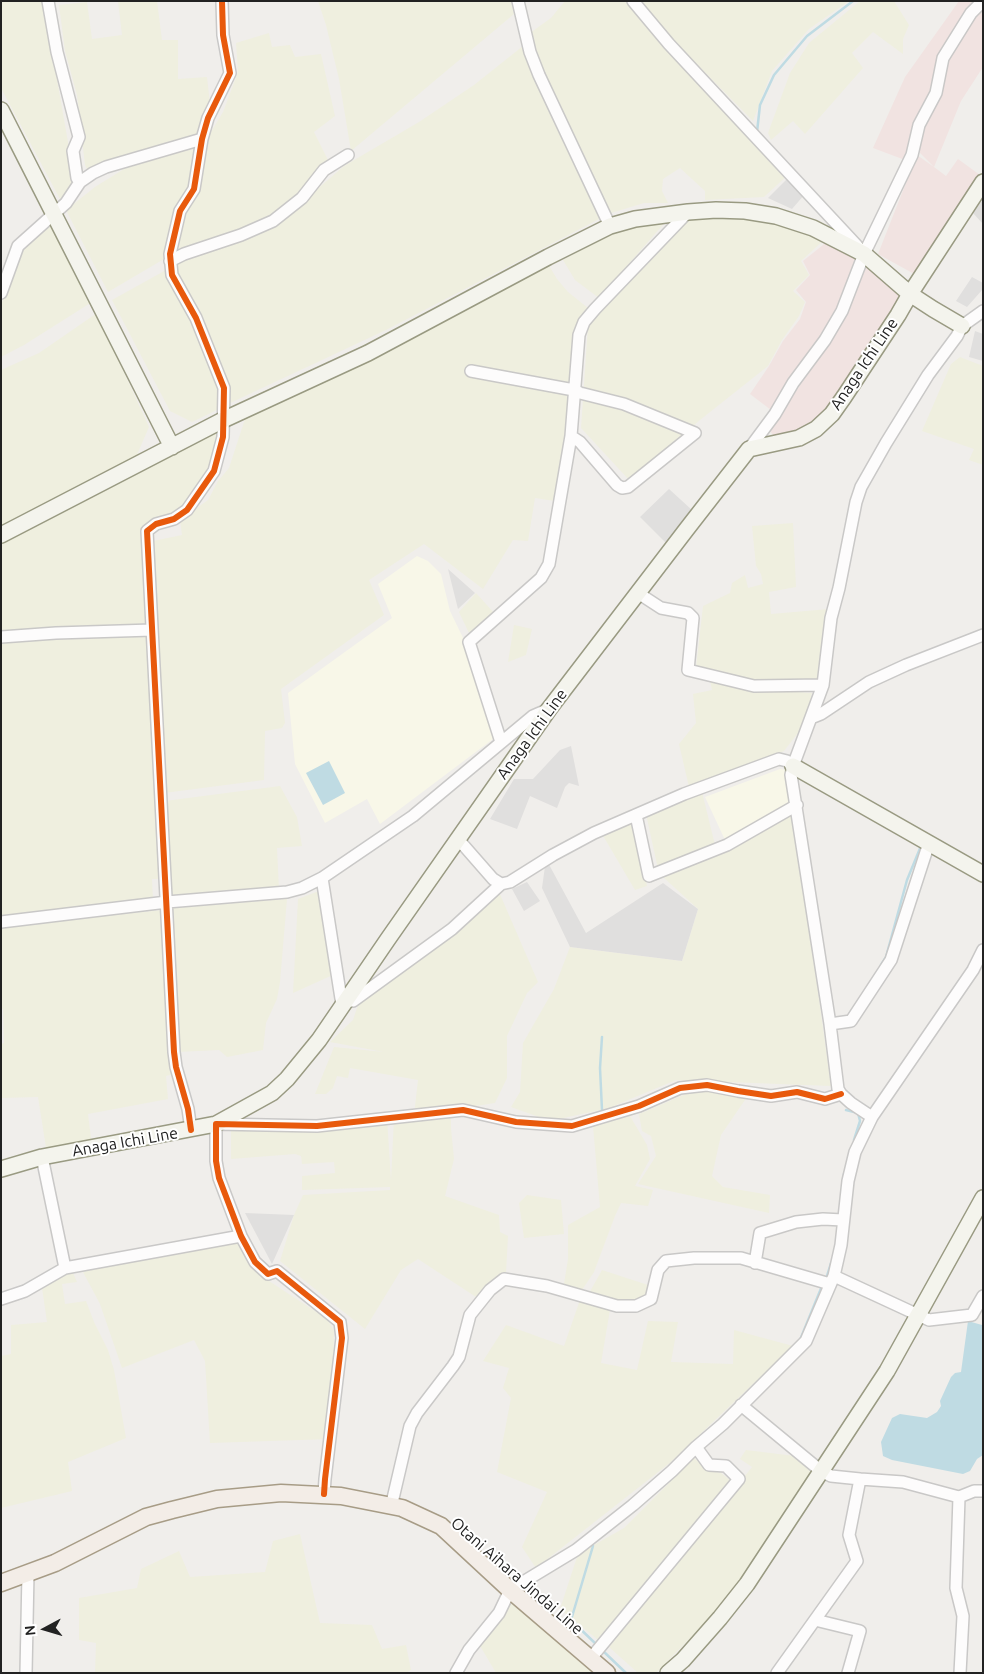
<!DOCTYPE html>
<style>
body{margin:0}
#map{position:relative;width:984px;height:1674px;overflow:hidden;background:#f0eeeb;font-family:Ubuntu,sans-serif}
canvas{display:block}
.frame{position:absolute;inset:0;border:2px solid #222;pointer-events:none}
.north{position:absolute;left:20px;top:1604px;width:50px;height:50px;-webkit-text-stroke:4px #fff;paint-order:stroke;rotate:264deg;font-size:14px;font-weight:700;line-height:20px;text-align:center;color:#222}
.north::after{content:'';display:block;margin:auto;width:18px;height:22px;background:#222;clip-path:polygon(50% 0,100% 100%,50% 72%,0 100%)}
</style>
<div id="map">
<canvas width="984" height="1674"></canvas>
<div class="frame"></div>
<div class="north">N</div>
</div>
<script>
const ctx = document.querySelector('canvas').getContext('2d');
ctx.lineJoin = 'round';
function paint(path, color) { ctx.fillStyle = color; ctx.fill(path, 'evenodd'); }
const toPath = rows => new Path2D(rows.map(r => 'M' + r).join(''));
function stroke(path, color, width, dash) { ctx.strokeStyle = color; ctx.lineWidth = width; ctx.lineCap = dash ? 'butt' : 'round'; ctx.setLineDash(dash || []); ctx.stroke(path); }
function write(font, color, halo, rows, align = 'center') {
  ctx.font = font + ' Ubuntu,sans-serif'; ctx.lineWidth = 4; ctx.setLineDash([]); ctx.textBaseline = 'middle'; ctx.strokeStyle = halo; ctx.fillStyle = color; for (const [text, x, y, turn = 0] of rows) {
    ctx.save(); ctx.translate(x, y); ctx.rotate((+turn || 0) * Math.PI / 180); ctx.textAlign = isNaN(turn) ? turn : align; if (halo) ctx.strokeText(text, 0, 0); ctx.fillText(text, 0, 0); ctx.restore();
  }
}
paint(toPath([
 [983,200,983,224,972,212]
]), '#dfdedc');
paint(toPath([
 [959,1,978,1,945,53,905,160,873,148,905,77],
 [983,9,983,67,961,101,934,167,946,176,958,159,980,175,916,275,878,254,917,155,934,167,917,150,954,43],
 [828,241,859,259,840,309,771,410,750,394,769,366,783,341,800,319,806,302,796,290,810,275,803,261],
 [867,264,904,295,824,414,802,431,776,439,770,431,830,339]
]), '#f1e3e1');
paint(toPath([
 [417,556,428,561,441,574,450,611,467,646,497,736,380,824,367,799,325,823,295,764,288,693,392,618,378,584],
 [780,769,786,770,791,803,725,840,705,797]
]), '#f8f7e8');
paint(toPath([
 [1,1,46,1,48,28,75,182,64,196,60,199,1,88],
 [118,1,157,1,162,40,178,40,178,79,207,77,210,104,198,135,88,171,85,165,77,95,65,51,59,5,87,2,92,39,122,35],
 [318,1,511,1,514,14,351,151,339,79,326,25],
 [565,1,630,1,789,174,764,197,705,200,705,191,680,168,663,179,662,191,668,203,644,203,611,213,539,64,530,33,551,18],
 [637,1,849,1,809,29,772,71,753,121,654,21],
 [860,1,894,1,909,25,903,39,903,54,873,32,852,53,863,68,805,134,793,121,771,140,768,133,790,73,809,43],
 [269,33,272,47,290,45,295,57,321,54,335,116,314,132,329,162,314,182,272,217,174,254,205,142,223,112,238,72,236,43],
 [523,46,530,69,601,218,386,330,228,404,178,283,174,263,277,224,344,166,419,122,474,85],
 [195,149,189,189,175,210,164,259,108,292,66,210,95,187,140,159],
 [727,217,744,218,765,221,825,239,801,261,809,275,793,291,805,302,799,316,782,340,768,366,700,420,630,481,581,428,588,326,638,270,689,219],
 [668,219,599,298,575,280,563,260,623,227],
 [52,223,92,302,24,345,1,357,1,305,21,249],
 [548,264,557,279,568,292,588,308,581,320,561,502,535,498,528,541,513,540,483,589,424,544,369,580,384,615,281,689,285,723,282,728,265,731,264,780,164,793,153,541,182,535,180,520,208,500,218,481,229,468,245,419,387,353],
 [166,270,172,287,191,316,218,385,221,408,192,422,170,411,112,300],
 [97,313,149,427,136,457,1,534,1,370,39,353],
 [960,357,983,366,983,465,969,460,974,449,922,431,951,364],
 [221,429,212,468,184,508,143,529,148,623,56,633,1,636,1,541],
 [793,523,796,587,769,592,771,614,829,609,819,682,754,681,696,667,703,606,730,593,732,583,745,575,748,588,763,584,761,574,756,566,752,526],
 [476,593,495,614,469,633,459,612],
 [514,625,532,629,526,655,508,662],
 [149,634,161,879,152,879,153,900,1,919,1,641],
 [710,680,745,688,812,693,805,724,784,751,689,787,679,744,696,723,693,694,712,690],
 [280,786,297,817,302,846,277,848,279,890,170,897,165,801],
 [702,792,715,845,658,869,646,814],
 [793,810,831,1086,676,1080,609,1108,550,1121,511,1107,520,1092,523,1043,554,989,570,947,682,961,698,909,663,877,719,855],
 [634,822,647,886,635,890,602,834],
 [319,891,335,974,293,993,298,899],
 [499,892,538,982,527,993,507,1036,507,1078,495,1103,430,1113,451,1112,451,1128,454,1159,445,1196,499,1215,500,1232,508,1236,506,1273,493,1281,476,1297,418,1259,401,1270,365,1329,280,1261,294,1215,303,1195,390,1190,390,1187,302,1190,302,1176,335,1173,334,1162,302,1164,301,1156,295,1154,231,1159,231,1123,387,1118,391,1180,394,1118,414,1115,418,1080,350,1068,348,1078,337,1076,333,1088,326,1094,315,1094,334,1047,384,1052,330,1042,353,1020,359,1002],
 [287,899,280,982,277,999,266,1023,263,1050,227,1057,219,1050,178,1052,172,908],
 [163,910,173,1074,166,1076,168,1099,88,1114,92,1146,47,1154,38,1097,1,1098,1,1044,4,1043,3,1009,1,1009,1,926],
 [707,1085,747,1097,721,1135,712,1176,723,1187,770,1195,769,1213,638,1184,656,1156,651,1136,642,1131,639,1114],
 [630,1116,647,1145,650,1159,635,1186,653,1190,648,1206,621,1203,615,1216,594,1272,580,1293,563,1290,568,1259,568,1225,600,1207,593,1126],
 [527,1195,561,1200,564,1234,524,1238,519,1203],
 [240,1240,253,1265,269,1281,327,1319,334,1331,331,1439,210,1443,205,1361,194,1340,122,1368,100,1304,83,1272,152,1256],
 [602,1270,648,1285,646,1301,633,1306,588,1295],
 [68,1271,73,1273,77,1282,62,1284,65,1304,86,1301,94,1322,108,1350,114,1370,126,1438,68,1462,72,1491,1,1508,1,1356,11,1354,11,1325,47,1322,41,1281],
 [581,1297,611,1304,601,1363,637,1370,648,1321,678,1322,671,1362,733,1364,734,1330,793,1346,671,1462,536,1568,522,1547,547,1492,497,1472,511,1398,503,1388,509,1368,483,1361,506,1325,564,1346],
 [746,1450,819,1459,740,1587,656,1673,638,1673,609,1647,752,1467,740,1459],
 [694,1458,708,1470,721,1473,730,1480,603,1644,560,1609,578,1554,624,1528],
 [300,1534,320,1623,372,1625,382,1649,406,1645,411,1670,406,1673,95,1673,96,1643,79,1640,79,1598,137,1588,141,1569,179,1551,190,1577,265,1572,273,1541],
 [515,1599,602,1673,496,1673,479,1644]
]), '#efefdf');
paint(toPath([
 [788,178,805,194,792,209,768,198],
 [972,277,983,283,983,289,967,307,956,301],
 [975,331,983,334,983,361,969,357],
 [669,489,692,510,667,544,640,517],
 [448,569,475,593,458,609],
 [571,746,579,786,569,783,565,787,557,808,530,796,517,829,490,819,514,779,533,779,560,750],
 [546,859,586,933,663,883,698,909,682,961,570,947,542,888],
 [527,882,540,901,524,911,512,889],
 [245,1213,294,1215,272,1264]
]), '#e0dfde');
paint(toPath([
 [329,761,345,793,323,805,306,773],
 [968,1321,982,1325,983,1322,983,1455,977,1459,970,1471,963,1474,892,1460,883,1456,881,1442,892,1418,900,1414,927,1418,937,1412,941,1406,940,1401,951,1377,955,1373,961,1372]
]), '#bfdbe3');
stroke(toPath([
 [757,132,760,105,774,75,807,36,853,1],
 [881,965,886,957,907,880,921,846],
 [602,1037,600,1068,602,1110],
 [846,1110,858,1113,860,1121,854,1140],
 [842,1189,844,1174],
 [826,1279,831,1263],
 [800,1340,822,1286],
 [593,1546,571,1620,597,1645],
 [602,1650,626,1673]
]), '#bfdbe3', 2.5);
const street = toPath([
 [48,1,57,52,79,137,73,151,77,178,80,182],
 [518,1,530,52,539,75,610,226],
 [633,1,669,44,860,249],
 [170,261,184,254,241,235,273,221,302,198,324,170,348,155],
 [1,293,18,246,66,203,80,182,93,173,106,167,202,139],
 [471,371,574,390,580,393,624,404,695,433,628,487,622,488,617,485,580,442,571,436],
 [749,449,775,414,793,383,825,340,842,311,864,254,912,155,919,125,936,93,943,58,971,13,983,1],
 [638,593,661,608,688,613,693,618,688,670,754,686,823,685],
 [1,637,56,633,152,630],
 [811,718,821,714,869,682,906,665,983,635],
 [501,742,469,642,541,578,549,564,571,436,579,335,584,322,595,309,688,212],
 [636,815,649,876,727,845,797,805],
 [458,839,493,879,501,884,510,882,553,855,594,833,684,794,779,759,787,761,793,766],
 [322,878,342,1005],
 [1,922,167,902,287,892,302,888,322,878,413,816,533,716,549,709],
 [346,1001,353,1001,452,929,501,884],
 [830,1024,851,1021,891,960,929,843],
 [872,1117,851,1103,841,1094,838,1089,830,1024,791,775,793,766,823,685,831,618,839,588,856,502,861,487,886,443,928,375,957,336,962,326,983,311],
 [191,1130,188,1109,176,1067,174,1052,147,531,156,524,174,519,187,510,214,471,223,437,224,388,196,318,172,275,170,254,180,211,194,189,202,139,208,118,230,73,223,35,222,1],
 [42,1157,65,1268],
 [755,1263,760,1233,796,1222,823,1219,843,1220],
 [834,1276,929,1320,972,1315,983,1296],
 [1,1299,25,1291,65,1268,241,1236],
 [741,1405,821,1471,831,1476,860,1479,849,1535,857,1561,777,1673],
 [860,1479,903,1482,959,1497,974,1491,983,1491],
 [324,1494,325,1479,342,1338,340,1322,277,1271,268,1274,255,1262,241,1236,219,1178,216,1161,216,1124,317,1126,463,1110,516,1122,572,1126,639,1106,680,1088,707,1085,738,1091,771,1096,797,1092,825,1099,841,1094],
 [959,1497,956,1588,963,1616,960,1673],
 [391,1507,410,1426,417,1413,453,1366,459,1357,470,1315,490,1290,504,1279,547,1286,617,1306,636,1306,651,1299,658,1270,666,1261,694,1258,741,1258,830,1284],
 [815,1620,860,1631,848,1673],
 [591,1658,739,1479,726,1466,709,1465,696,1447],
 [26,1673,28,1573],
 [456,1673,469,1650,499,1613,510,1590,576,1550,633,1505,672,1471,696,1447,723,1424,806,1341,834,1276,841,1245,848,1181,855,1152,872,1117,973,970,983,950]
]);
const secondary = toPath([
 [1,110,172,447],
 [1,535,223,420,368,353,548,257,610,226,635,219,688,212,716,210,745,211,776,216,813,228,864,254,910,294,933,309,962,326],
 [793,766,983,874],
 [1,1169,42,1157,216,1124,272,1093,287,1079,319,1040,388,939,549,709,686,530,749,449,799,438,816,429,832,414,844,397,898,315,910,294,983,182],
 [668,1673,683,1660,720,1618,747,1584,887,1371,983,1198]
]);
const primary = toPath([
 [1,1583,55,1563,146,1517,172,1510,217,1499,281,1493,341,1496,402,1508,441,1526,510,1590,607,1673]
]);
stroke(street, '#c9c8c7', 14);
stroke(secondary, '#999a82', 18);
stroke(primary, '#a79c86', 19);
stroke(street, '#fdfcfc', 11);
stroke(secondary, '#f4f4ed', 15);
stroke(primary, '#f3ede7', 16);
stroke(toPath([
 [191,1130,188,1109,176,1067,174,1052,147,531,156,524,174,519,187,510,214,471,223,437,224,388,196,318,172,275,170,254,180,211,194,189,202,139,208,118,230,73,223,35,222,1],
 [324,1494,325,1479,342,1338,340,1322,277,1271,268,1274,255,1262,241,1236,219,1178,216,1161,216,1124,317,1126,463,1110,516,1122,572,1126,639,1106,680,1088,707,1085,738,1091,771,1096,797,1092,825,1099,841,1094]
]), '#e8590c', 6);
write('16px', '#222', '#fff', [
 ["Anaga Ichi Line",864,364,-56],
 ["Anaga Ichi Line",532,734,-54],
 ["Anaga Ichi Line",125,1142,-10],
 ["Otani Aihara Jindai Line",517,1576,41]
]);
</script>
